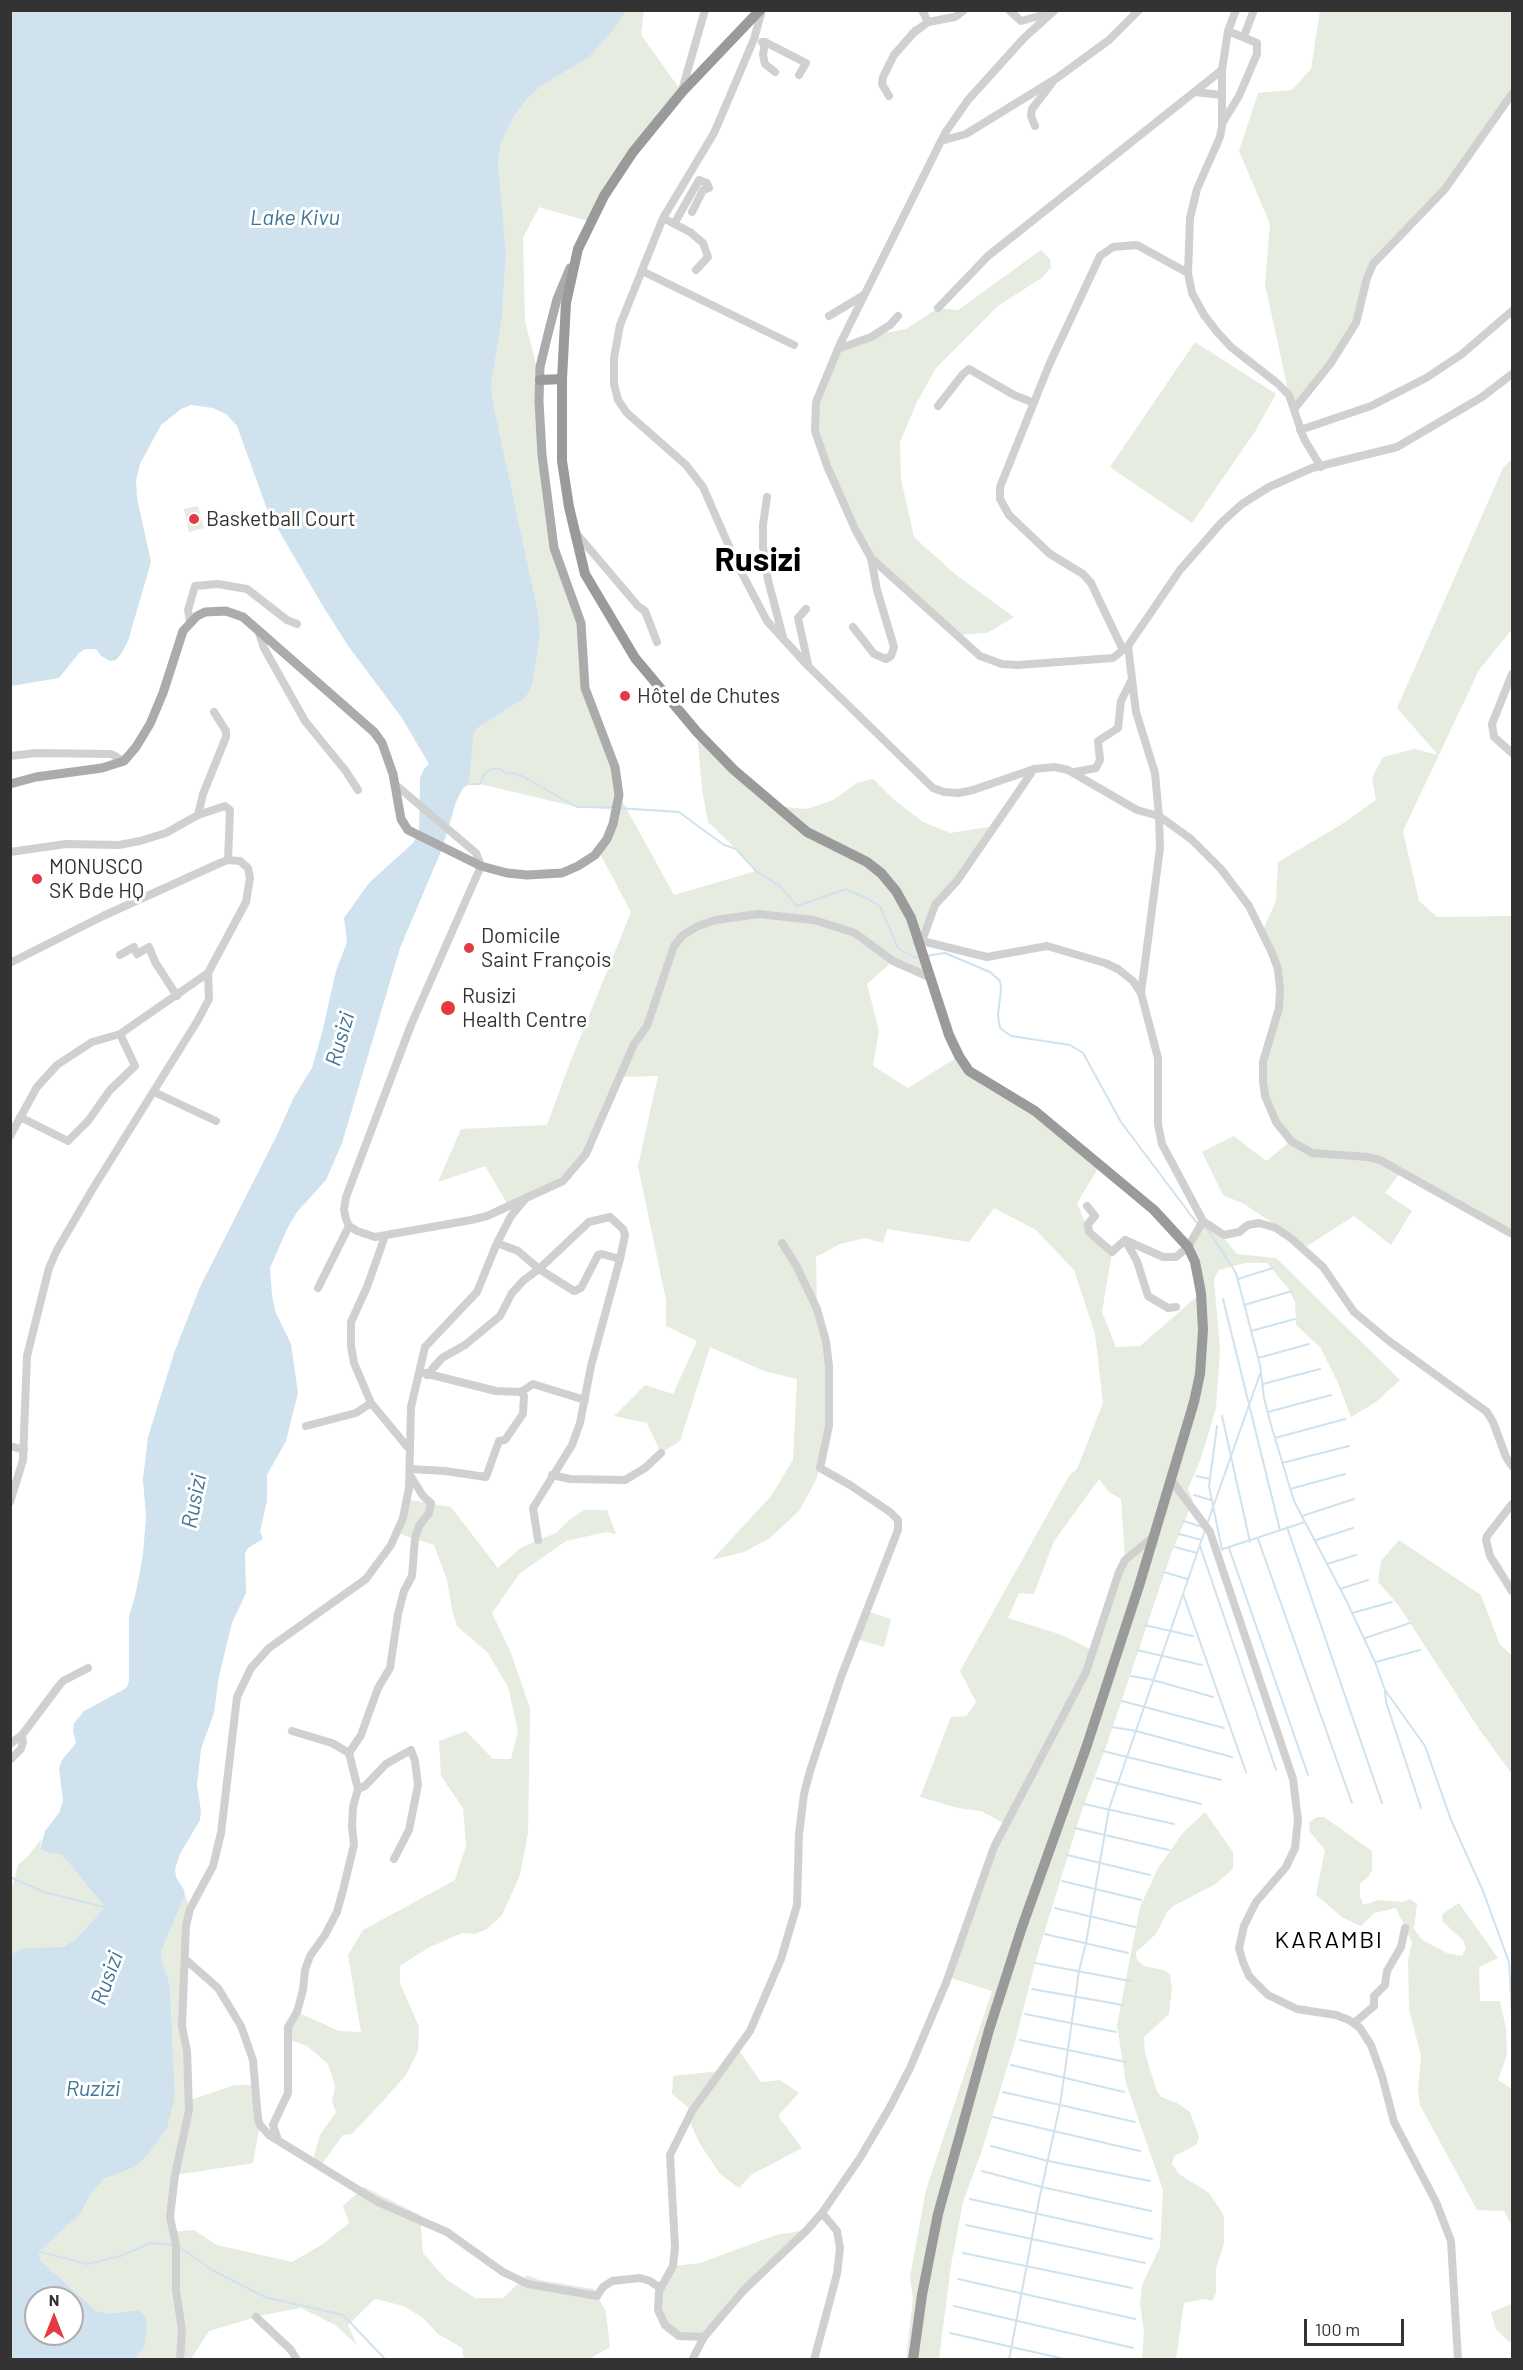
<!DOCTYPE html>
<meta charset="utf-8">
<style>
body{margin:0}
#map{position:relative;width:1523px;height:2370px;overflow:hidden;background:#fff;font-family:Barlow,sans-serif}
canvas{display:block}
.frame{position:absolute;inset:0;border:12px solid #333;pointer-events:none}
.north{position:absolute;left:24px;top:2286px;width:60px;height:60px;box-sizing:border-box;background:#fff;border:2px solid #adadad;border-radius:50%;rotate:0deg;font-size:16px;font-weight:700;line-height:24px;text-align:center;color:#333}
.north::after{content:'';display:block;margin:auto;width:21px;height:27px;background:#e63946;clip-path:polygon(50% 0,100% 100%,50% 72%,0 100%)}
.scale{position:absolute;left:1304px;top:2319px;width:100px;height:27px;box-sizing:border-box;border:3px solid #333;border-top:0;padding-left:8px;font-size:18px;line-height:21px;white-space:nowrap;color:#333;-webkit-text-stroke:4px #fff;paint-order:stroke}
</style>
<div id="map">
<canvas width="1523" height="2370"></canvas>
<div class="frame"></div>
<div class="north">N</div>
<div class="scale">100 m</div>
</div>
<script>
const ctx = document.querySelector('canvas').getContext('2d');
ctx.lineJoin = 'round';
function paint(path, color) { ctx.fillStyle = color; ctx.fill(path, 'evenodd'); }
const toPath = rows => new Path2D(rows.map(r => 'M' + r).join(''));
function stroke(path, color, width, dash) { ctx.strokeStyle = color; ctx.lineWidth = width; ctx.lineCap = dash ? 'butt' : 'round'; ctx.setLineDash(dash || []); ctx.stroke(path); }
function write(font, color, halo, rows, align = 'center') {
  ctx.font = font + ' Barlow,sans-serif'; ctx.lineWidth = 6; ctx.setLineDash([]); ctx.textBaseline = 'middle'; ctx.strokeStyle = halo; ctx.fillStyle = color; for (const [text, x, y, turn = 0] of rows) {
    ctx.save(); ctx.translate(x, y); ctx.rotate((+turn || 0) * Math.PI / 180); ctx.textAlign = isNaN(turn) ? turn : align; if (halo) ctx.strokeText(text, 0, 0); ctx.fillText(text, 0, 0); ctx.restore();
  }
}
paint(toPath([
 [626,11,644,11,641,35,682,92,633,152,591,222,539,207,523,238,525,321,540,380,550,525,581,623,584,674,615,767,619,795,674,895,756,871,741,854,708,822,702,789,697,732,775,806,807,809,833,800,857,783,873,779,893,799,923,822,950,833,995,826,935,905,922,941,929,977,893,961,867,984,879,1031,873,1066,908,1088,959,1056,969,1071,1028,1106,1100,1165,1077,1203,1089,1232,1112,1252,1102,1312,1116,1347,1140,1346,1201,1293,1188,1247,1203,1221,1220,1233,1237,1254,1276,1258,1400,1380,1376,1402,1351,1417,1338,1383,1320,1347,1296,1325,1295,1302,1288,1288,1267,1263,1245,1263,1219,1270,1214,1279,1220,1350,1216,1408,1201,1458,1188,1489,1193,1501,1171,1554,1107,1744,1082,1810,1037,1956,1014,2045,982,2150,963,2202,951,2265,939,2359,906,2359,913,2299,910,2277,926,2190,992,1991,948,1977,1005,1824,981,1811,958,1808,920,1797,951,1717,966,1716,976,1702,960,1671,1069,1476,1077,1469,1103,1403,1095,1334,1074,1270,1036,1230,994,1208,969,1242,887,1229,883,1243,865,1238,840,1244,816,1257,817,1309,826,1341,829,1426,816,1480,799,1511,770,1538,744,1552,712,1560,771,1496,793,1460,797,1379,764,1371,710,1347,680,1441,661,1453,647,1423,614,1416,645,1385,673,1394,697,1341,666,1326,666,1300,638,1166,658,1076,620,1077,593,1140,563,1181,508,1205,485,1166,438,1182,461,1129,547,1125,571,1060,631,912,598,850,616,810,577,807,480,784,469,784,474,732,480,726,525,698,540,636,539,617,494,407,491,385,502,318,506,254,498,160,501,143,513,118,526,100,541,86,588,58,611,33],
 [1099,1479,1109,1492,1121,1499,1125,1560,1094,1651,1062,1635,1008,1618,1019,1593,1034,1594,1054,1541],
 [1320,11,1512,11,1512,94,1445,189,1373,264,1358,318,1295,408,1289,395,1265,284,1270,224,1239,151,1258,93,1292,90,1311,69],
 [1041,250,1050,259,1051,267,1043,277,998,306,936,368,917,402,900,442,901,479,914,537,955,574,1014,617,987,633,954,635,873,563,853,529,813,418,835,348,874,335,906,329,938,308,958,310],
 [1195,342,1276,394,1256,430,1192,523,1110,467],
 [1512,459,1512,629,1479,670,1403,831,1419,901,1437,917,1512,916,1512,1234,1401,1172,1385,1193,1412,1211,1391,1245,1354,1216,1307,1246,1244,1204,1223,1195,1202,1152,1234,1136,1266,1161,1291,1141,1276,1122,1263,1081,1279,1008,1278,969,1262,932,1276,901,1278,862,1339,826,1376,800,1372,778,1383,757,1414,749,1438,755,1397,708,1503,468],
 [198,506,204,528,189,532,184,509],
 [406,1499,451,1507,498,1568,522,1547,556,1533,569,1520,584,1510,607,1510,616,1534,606,1532,566,1541,520,1573,492,1613,511,1653,530,1708,528,1833,520,1875,502,1915,487,1929,475,1934,462,1933,428,1948,400,1966,400,1983,419,2027,418,2051,406,2075,383,2101,352,2134,343,2135,322,2164,313,2160,320,2135,336,2112,332,2102,335,2086,328,2064,307,2046,288,2039,288,2027,297,2012,339,2031,361,2032,348,1955,363,1930,455,1880,466,1846,463,1808,441,1776,439,1741,466,1731,493,1759,511,1759,518,1731,508,1687,488,1653,457,1626,452,1610,447,1580,434,1545,397,1533],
 [1399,1540,1481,1595,1500,1645,1512,1655,1512,1774,1479,1729,1399,1606,1378,1582,1381,1561],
 [867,1611,891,1619,884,1647,856,1639],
 [1205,1812,1233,1852,1233,1869,1214,1885,1173,1906,1167,1912,1156,1934,1136,1952,1137,1960,1144,1966,1163,1970,1170,1974,1172,1988,1169,2014,1144,2037,1145,2053,1156,2089,1161,2097,1177,2103,1190,2112,1199,2137,1196,2145,1174,2156,1172,2164,1179,2174,1209,2193,1220,2209,1224,2217,1224,2243,1216,2268,1216,2293,1212,2301,1203,2299,1184,2303,1176,2359,1142,2359,1144,2333,1140,2304,1142,2285,1160,2247,1163,2190,1126,2083,1117,2025,1140,1907,1158,1868,1182,1834],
 [1317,1817,1324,1817,1372,1851,1372,1870,1368,1877,1360,1884,1360,1897,1363,1904,1371,1903,1378,1900,1402,1902,1410,1899,1417,1904,1414,1929,1419,1936,1424,1941,1447,1953,1462,1956,1466,1948,1463,1940,1443,1922,1442,1914,1459,1903,1498,1958,1479,1967,1480,2001,1500,2001,1506,2029,1507,2055,1498,2080,1512,2089,1512,2226,1504,2211,1477,2210,1420,2105,1418,2089,1421,2056,1409,2009,1408,1960,1412,1943,1396,1908,1374,1913,1361,1926,1343,1918,1316,1895,1325,1850,1310,1832,1309,1823],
 [41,1839,40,1849,46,1852,62,1855,105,1907,76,1939,61,1947,19,1950,11,1955,11,1891,18,1865,28,1856],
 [184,1890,190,1909,182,2026,190,2100,235,2085,255,2085,260,2125,253,2163,175,2175,172,2232,194,2230,217,2245,292,2262,323,2244,349,2223,343,2206,364,2187,420,2215,423,2253,446,2279,475,2298,503,2298,527,2275,539,2280,594,2289,606,2312,610,2347,589,2359,464,2359,462,2348,438,2334,423,2318,404,2306,375,2299,348,2325,357,2345,335,2325,301,2308,263,2315,209,2331,191,2359,134,2359,138,2310,107,2314,95,2310,40,2260,39,2252,81,2213,91,2193,104,2179,135,2167,146,2157,175,2096,170,1985,162,1961,161,1952,184,1897],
 [738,2049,761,2082,780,2080,799,2093,778,2116,802,2148,751,2175,739,2188,720,2174,700,2144,688,2118,692,2111,672,2094,673,2076,719,2071],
 [807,2230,780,2253,704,2337,679,2336,658,2310,658,2302,673,2266,700,2263,776,2235],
 [1512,2304,1512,2342,1509,2342,1496,2329,1491,2312]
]), '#e6ecdf');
paint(toPath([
 [11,11,626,11,611,33,588,58,541,86,526,100,513,118,501,143,498,160,506,253,502,318,491,385,494,407,539,617,540,636,532,685,525,698,480,726,474,732,469,784,463,788,456,802,442,849,400,948,342,1143,326,1180,297,1212,287,1229,270,1268,272,1295,275,1311,291,1344,298,1393,286,1441,267,1475,267,1501,260,1531,263,1539,248,1548,245,1553,246,1593,232,1623,219,1676,214,1713,201,1749,197,1785,201,1811,200,1820,180,1854,175,1869,176,1877,184,1890,184,1897,161,1952,162,1961,170,1985,175,2096,167,2128,146,2157,135,2167,104,2179,91,2193,81,2213,39,2252,40,2260,95,2310,107,2314,138,2310,145,2316,147,2328,144,2347,134,2359,11,2359,10,1955,19,1950,30,1948,62,1947,76,1939,105,1907,62,1855,46,1852,40,1849,45,1831,59,1813,63,1801,59,1768,62,1760,76,1743,73,1731,74,1723,84,1711,121,1691,127,1687,129,1681,129,1617,136,1592,143,1554,146,1517,143,1479,148,1437,174,1353,200,1287,276,1137,294,1097,312,1068,322,1033,336,971,347,942,344,918,369,883,413,843,419,833,420,778,424,769,429,764,402,718,349,647,324,608,268,512,237,426,226,414,213,408,191,405,181,409,161,425,140,464,136,480,137,498,151,562,128,641,121,654,116,660,110,661,101,656,96,649,85,649,79,653,59,678,11,686],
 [36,2298,72,2298,72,2334,36,2334]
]), '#cfe2ee');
stroke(toPath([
 [466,784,480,784,484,774,492,769,500,769,507,774,514,773,522,776,577,807,612,807],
 [618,808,679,812,724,845,736,849,756,871,780,886,797,906,846,889,868,899,880,906,898,948,915,958,920,957],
 [926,956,945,953,990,972,1000,981,1001,989,998,1015,1000,1028,1011,1036,1070,1045,1083,1053,1121,1122,1196,1222,1206,1227,1236,1273,1260,1365,1264,1398,1271,1425,1294,1501,1346,1600,1375,1662,1385,1690,1425,1746,1451,1820,1483,1891,1509,1962,1512,2015],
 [1238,1279,1273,1268],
 [1223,1299,1280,1530],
 [1244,1305,1292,1291],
 [1251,1331,1295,1319],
 [1258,1358,1309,1344],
 [1263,1384,1320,1369],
 [1268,1412,1331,1395],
 [1222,1416,1250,1542],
 [1217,1426,1209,1486,1222,1550],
 [1275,1438,1345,1419],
 [1282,1463,1349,1446],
 [1196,1476,1210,1479],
 [1290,1489,1345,1474],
 [1194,1495,1211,1500],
 [1302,1516,1354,1499],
 [1183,1521,1203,1527],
 [1207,1524,1260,1374],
 [1287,1527,1382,1803],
 [1179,1534,1202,1540],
 [1258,1539,1352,1803],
 [1316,1540,1353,1528],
 [1200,1546,1276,1770],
 [1175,1547,1197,1553],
 [1229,1548,1308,1775],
 [1223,1549,1305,1522],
 [1327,1564,1356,1555],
 [1164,1572,1187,1579],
 [1340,1589,1368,1580],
 [1183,1594,1246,1772],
 [1352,1613,1392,1602],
 [1144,1625,1193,1636],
 [1365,1638,1410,1623],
 [1137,1650,1202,1665],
 [1376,1662,1420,1650],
 [1131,1676,1153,1680,1213,1697],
 [1385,1690,1386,1702,1421,1808],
 [1122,1701,1224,1728],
 [1112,1727,1136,1731,1232,1757],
 [1103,1751,1221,1780],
 [1096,1778,1201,1804],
 [1084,1804,1174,1824],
 [1075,1828,1169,1850],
 [1067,1855,1150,1875],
 [10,1877,44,1892,108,1908],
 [1062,1881,1141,1900],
 [1055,1908,1135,1927],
 [1045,1934,1128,1953],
 [1035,1963,1130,1981],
 [1032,1989,1123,2005],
 [1025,2014,1116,2032],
 [1020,2040,1126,2062],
 [1011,2065,1124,2092],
 [1003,2092,1135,2122],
 [993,2117,1140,2151],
 [991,2146,1048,2161,1150,2181],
 [982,2171,1042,2187,1151,2211],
 [970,2199,1152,2239],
 [966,2225,1145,2263],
 [178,2246,212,2270,265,2297,343,2315,386,2360],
 [37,2251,87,2264,121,2256,151,2243,173,2245],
 [963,2253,1132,2288],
 [958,2279,1135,2319],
 [954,2306,1133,2348],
 [950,2333,1069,2360],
 [1009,2360,1039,2200,1060,2105,1079,1971,1086,1943,1109,1809,1205,1530]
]), '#cfe2ee', 2);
stroke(toPath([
 [762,10,754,39,732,91,714,133,663,218,620,325,614,358,614,384,618,400,627,413,686,465,703,487,735,560,767,621,808,666,933,788,944,792,959,793,973,790,1034,769,1055,767,1068,770,1137,810,1159,816,1191,839,1221,869,1249,906,1272,953,1278,969,1280,989,1279,1008,1263,1062,1263,1081,1265,1096,1276,1122,1291,1141,1312,1153,1368,1157,1380,1160,1512,1234],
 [922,10,928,22],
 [1009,10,1021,21,1050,13],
 [1055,10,1024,38,968,100,945,133,840,344,816,402,815,431,827,466,855,529,871,558,980,656,1002,664,1018,665,1113,658,1128,646,1180,570,1222,522,1242,504,1269,487,1312,468,1397,447,1482,397,1512,374],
 [1236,10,1228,31,1222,70,1222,126,1220,137,1197,189,1190,218,1188,273,1192,293,1204,315,1218,333,1231,347,1277,383,1289,395,1304,439,1321,467],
 [912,34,928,22,955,17,964,10],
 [1244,36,1254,10],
 [762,42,765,42,763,55,765,64,775,72],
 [765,42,806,63,799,75],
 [682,90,705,10],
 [1195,92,1222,95],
 [889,96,882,84,883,77,894,55,916,30],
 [1223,122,1239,96,1257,54,1257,43,1228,31],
 [1035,126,1031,116,1032,109,1052,83],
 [941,141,966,134,1057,78,1109,40,1139,10],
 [663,218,690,232,703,243,708,257,696,270],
 [674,224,699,180,707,183,709,188,703,190,692,212],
 [642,271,794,345],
 [938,308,988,256,1222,70],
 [829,316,864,295],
 [838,349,871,337,890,325,898,316],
 [938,406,963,374,969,369,1014,395,1034,403],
 [1295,408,1331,363,1356,323,1367,278,1373,264,1445,189,1512,94],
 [1300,430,1371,406,1426,378,1462,354,1512,311],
 [767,497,763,525,763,547,768,580,783,637],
 [576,533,638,606,645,611,657,642],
 [806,609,798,618,808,664],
 [190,621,188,610,195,586,218,584,247,589,287,620,297,624],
 [853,627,874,654,886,659,891,656,894,647,877,590,871,558],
 [258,630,264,648,305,721,345,770,358,790],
 [1128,646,1136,712,1155,773,1159,816,1160,848,1141,993],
 [1123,650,1091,583,1083,574,1050,554,1009,515,1000,499,1000,487,1049,365,1100,256,1113,247,1137,245,1188,273],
 [1512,674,1492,724,1494,737,1512,753],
 [10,756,36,753,111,754,124,761],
 [1075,772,1096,768,1100,760,1098,741,1118,728,1121,701,1132,679],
 [397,786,476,853,481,866,411,1025,346,1197,344,1210,346,1219,349,1226,357,1231,375,1237,471,1220,487,1216,563,1181,586,1154,634,1044,647,1026,674,946,683,935,698,926,716,920,758,914,814,920,855,933,893,961,929,977],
 [198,815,203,794,226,737,226,731,214,712],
 [10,852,66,844,119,845,140,841,166,833,198,815,225,806,230,810,228,860],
 [922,941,935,905,957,881,1034,769],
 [917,942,922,941,987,957,1047,946,1105,963,1118,969,1133,981,1141,993,1158,1058,1158,1124,1162,1144,1203,1221,1224,1235,1239,1232,1248,1225,1259,1223,1276,1228,1292,1239,1323,1267,1354,1312,1389,1341,1487,1412,1493,1422,1506,1457,1512,1466],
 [120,955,134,947,137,954,149,947,155,962,177,996],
 [10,963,103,916,220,863,228,860,240,861,248,868,250,878,246,902,208,973,120,1034,92,1042,57,1065,37,1087,10,1136],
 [154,1092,216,1121],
 [20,1117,68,1141,88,1121,110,1090,135,1066,120,1034],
 [1087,1206,1095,1216,1088,1224,1089,1232,1112,1252,1125,1240,1137,1261,1148,1296,1168,1308,1176,1307],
 [385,1236,367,1287,351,1322,351,1346,354,1363,371,1403,410,1450],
 [1125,1240,1163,1257,1176,1257,1188,1247,1203,1221],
 [497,1243,518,1251,539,1269,574,1291,581,1288,598,1255,602,1254,620,1259],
 [318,1288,349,1226],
 [424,1373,496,1391,521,1392,533,1384,585,1400],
 [427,1375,442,1358,465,1345,500,1316,512,1293,524,1280,539,1269,589,1222,610,1217,623,1229,625,1235,620,1259,591,1366,580,1423,572,1445,533,1508,538,1540],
 [306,1426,356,1413,371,1403],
 [10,1446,24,1450],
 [410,1469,445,1471,486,1477,499,1441,505,1440,523,1414,524,1396,521,1392],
 [552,1475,570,1479,625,1480,645,1468,661,1453],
 [1172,1481,1210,1532,1293,1779,1298,1820,1295,1848,1286,1867,1256,1902,1244,1926,1239,1948,1243,1962,1249,1976,1268,1995,1297,2009,1336,2015,1349,2020,1360,2028,1371,2045,1382,2076,1394,2122,1436,2202,1451,2241,1458,2360],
 [10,1502,23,1460,27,1356,49,1268,57,1250,92,1190,198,1020,209,999,208,973],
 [1512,1504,1487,1536,1486,1540,1490,1556,1512,1591],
 [10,1744,22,1735],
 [349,1753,361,1735,378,1688,390,1668,398,1614,404,1591,412,1576,415,1538,419,1526,429,1513,431,1503,423,1496,410,1475],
 [10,1760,21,1749,23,1742,22,1735,58,1687,63,1681,88,1668],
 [358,1789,365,1786,386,1764,411,1750,415,1761,418,1785,409,1830,394,1859],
 [185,1959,218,1988,241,2026,253,2060,258,2119,260,2125,269,2135,378,2202,447,2232,503,2272,528,2284,597,2296,603,2287,612,2281,640,2278,650,2281,660,2288],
 [1354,2023,1374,2006,1374,1996,1385,1985,1387,1971,1401,1947,1405,1928],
 [278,2140,273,2125,288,2093,288,2027,297,2012,303,1990,305,1970,310,1956,325,1935,337,1912,343,1890,354,1845,352,1826,353,1807,358,1789,349,1753,332,1743,292,1731],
 [256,2317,291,2350,297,2360],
 [704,2337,679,2336,665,2325,658,2310,659,2291,673,2266,675,2247,670,2155,692,2111,750,2031,781,1959,797,1905,799,1834,804,1794,810,1771,841,1677,898,1530,898,1520,890,1512,850,1485,820,1468,829,1426,829,1366,826,1341,817,1309,796,1265,782,1243],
 [180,2360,182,2330,176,2290,176,2245,170,2217,175,2175,189,2110,187,2051,182,2026,186,1926,190,1909,213,1866,221,1833,237,1697,251,1668,269,1648,366,1579,391,1545,403,1518,409,1488,411,1407,425,1347,477,1292,497,1243,511,1216,527,1197],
 [692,2360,704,2337,744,2290,807,2230,822,2213,860,2158,890,2107,910,2068,946,1983,994,1847,1086,1672,1119,1572,1125,1560,1153,1537],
 [814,2360,837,2274,840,2248,837,2231,822,2213]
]), '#d0d0d0', 8);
stroke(toPath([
 [10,784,36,777,102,768,124,761,136,747,150,724,163,693,183,631,197,616,205,612,226,611,243,617,374,732,382,743,393,774,401,819,408,830,481,866,507,873,527,875,562,873,578,866,595,855,607,839,613,824,619,795,615,767,585,688,581,623,554,548,542,455,539,401,540,367,548,334,557,299,570,268]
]), '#ababab', 9);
stroke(toPath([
 [760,10,682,92,633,152,604,196,578,249,566,303,562,379,562,461,569,507,585,574,635,658,697,732,734,770,807,832,867,862,881,873,896,891,911,918,949,1035,959,1056,969,1071,1035,1111,1154,1210,1188,1247,1195,1262,1201,1293,1203,1330,1200,1374,1194,1402,1139,1586,1086,1748,1022,1927,989,2030,938,2214,922,2295,913,2360],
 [540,380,562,379]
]), '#9a9a9a', 10);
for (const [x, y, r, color] of [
 [194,519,6,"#e63946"],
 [625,696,6,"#e63946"],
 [37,879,6,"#e63946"],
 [469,948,6,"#e63946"],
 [448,1008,8,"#e63946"]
]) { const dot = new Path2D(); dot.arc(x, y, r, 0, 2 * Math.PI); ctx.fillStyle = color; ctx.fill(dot); stroke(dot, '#fff', 2); }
write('21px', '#333', '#fff', [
 ["Basketball Court",206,519],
 ["Hôtel de Chutes",637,696],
 ["MONUSCO",49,867],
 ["SK Bde HQ",49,891],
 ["Domicile",481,936],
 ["Saint François",481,960],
 ["Rusizi",462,996],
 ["Health Centre",462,1020]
], 'left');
write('italic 22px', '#3f7597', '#fff', [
 ["Lake Kivu",295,218],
 ["Rusizi",340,1039,-74],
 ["Rusizi",194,1501,-79],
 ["Rusizi",107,1978,-70],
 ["Ruzizi",93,2089]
]);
ctx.letterSpacing = '1.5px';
write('24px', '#000', '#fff', [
 ["KARAMBI",1329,1940]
]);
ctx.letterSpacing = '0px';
write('bold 33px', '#000', '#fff', [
 ["Rusizi",758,560]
]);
</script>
